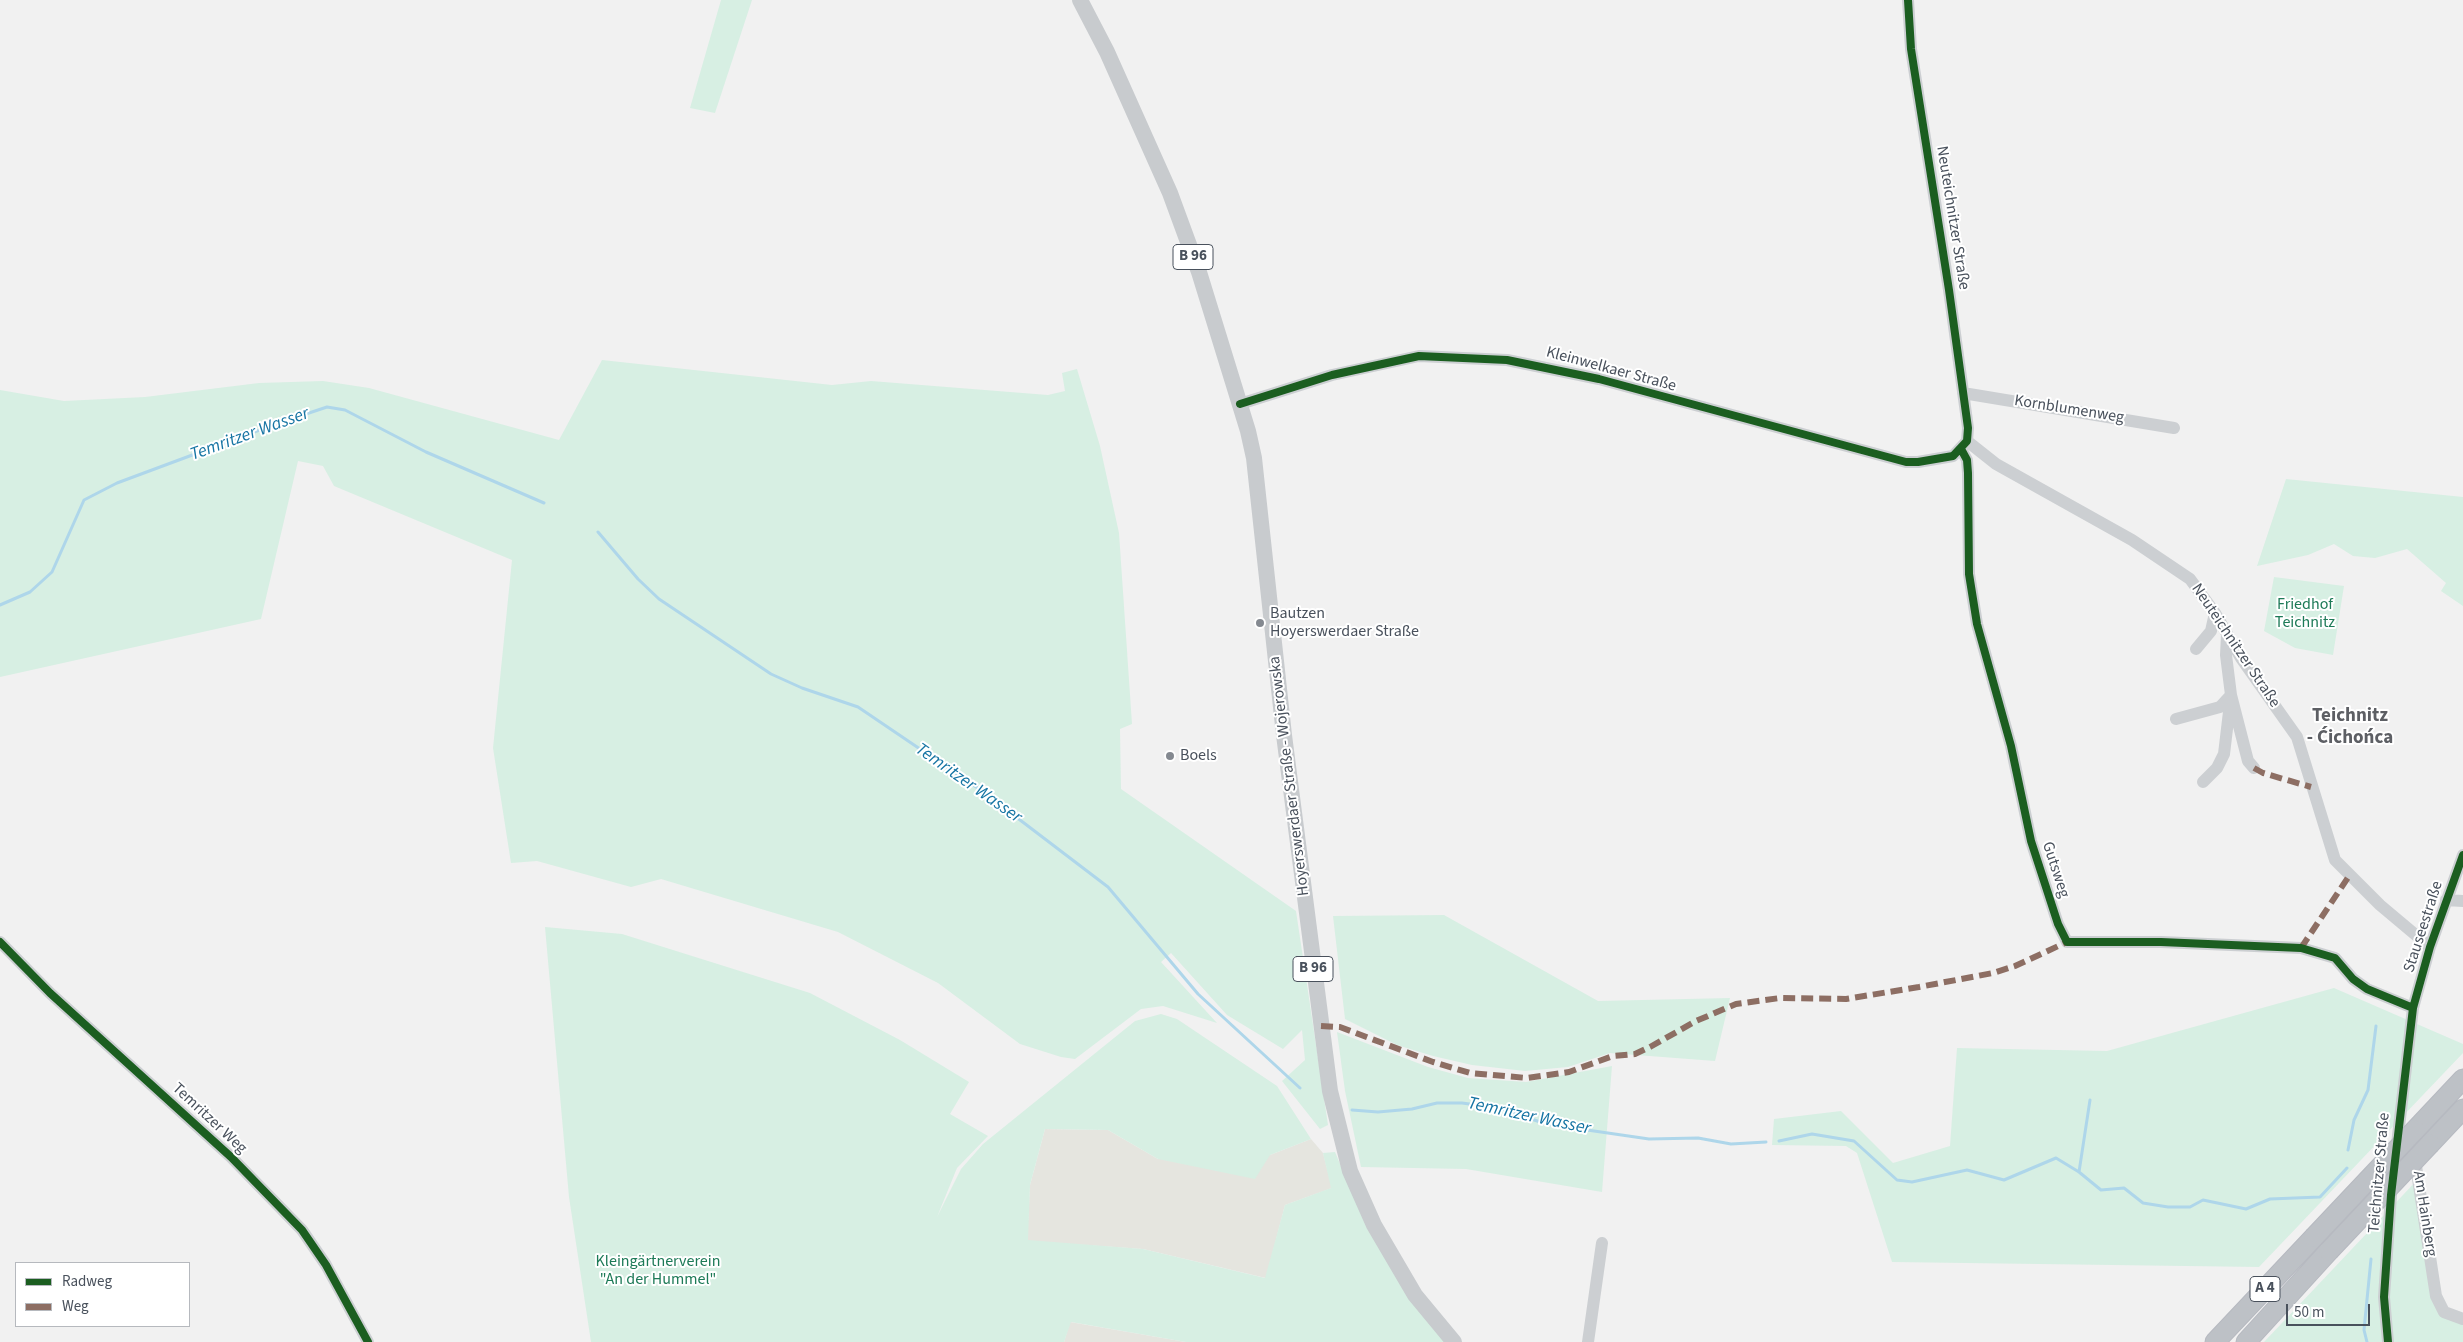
<!DOCTYPE html>
<meta charset="utf-8">
<style>
body{margin:0}
#map{position:relative;width:2463px;height:1342px;overflow:hidden;background:#f1f1f1;font-family:"Source Sans 3",sans-serif}
canvas{display:block}
.legend{position:absolute;left:15px;top:1262px;width:175px;height:65px;box-sizing:border-box;background:#fff;border:1px solid #b6b9be;margin:0;padding:6px 9px;list-style:none;font-size:15px;color:#49515c}
.legend li{display:flex;align-items:center;gap:10px;height:25px}
.legend b{width:25px;border:1px solid #b6b9be}
.scale{position:absolute;left:2286px;top:1304px;width:84px;height:22px;box-sizing:border-box;border:2px solid #49515c;border-top:0;padding-left:6px;font-size:15px;line-height:18px;white-space:nowrap;color:#49515c;-webkit-text-stroke:4px #fff;paint-order:stroke}
</style>
<div id="map">
<canvas width="2463" height="1342"></canvas>
<ul class="legend">
<li><b style="height:6px;background:#1b5e20"></b>Radweg</li>
<li><b style="height:6px;background:#8d6e63"></b>Weg</li>
</ul>
<div class="scale">50 m</div>
</div>
<script>
const ctx = document.querySelector('canvas').getContext('2d');
ctx.lineJoin = 'round';
function paint(path, color) { ctx.fillStyle = color; ctx.fill(path, 'evenodd'); }
const toPath = rows => new Path2D(rows.map(r => 'M' + r).join(''));
function stroke(path, color, width, dash) { ctx.strokeStyle = color; ctx.lineWidth = width; ctx.lineCap = dash ? 'butt' : 'round'; ctx.setLineDash(dash || []); ctx.stroke(path); }
function write(font, color, halo, rows, align = 'center') {
  ctx.font = font + ' "Source Sans 3",sans-serif'; ctx.lineWidth = 4; ctx.setLineDash([]); ctx.textBaseline = 'middle'; ctx.strokeStyle = halo; ctx.fillStyle = color; for (const [text, x, y, turn = 0] of rows) {
    ctx.save(); ctx.translate(x, y); ctx.rotate((+turn || 0) * Math.PI / 180); ctx.textAlign = isNaN(turn) ? turn : align; if (halo) ctx.strokeText(text, 0, 0); ctx.fillText(text, 0, 0); ctx.restore();
  }
}
paint(toPath([
 [1045,1129,1108,1130,1158,1159,1270,1155,1311,1139,1323,1153,1332,1188,1285,1205,1266,1278,1143,1249,1027,1241,1030,1185],
 [1070,1322,1186,1342,1064,1342]
]), '#e5e5df');
paint(toPath([
 [721,0,752,0,715,113,690,108],
 [602,360,832,385,871,381,1048,395,1065,391,1062,373,1077,369,1100,446,1119,533,1132,724,1120,729,1121,789,1296,911,1328,1125,1320,1129,1282,1081,1305,1060,1302,1030,1283,1049,1227,1015,1171,953,1161,962,1217,1023,1163,1006,1141,1009,1075,1059,1061,1057,1020,1044,938,983,838,932,661,879,631,887,537,861,511,863,493,748,512,560,334,486,323,466,298,461,261,619,0,677,0,390,64,401,145,397,259,383,323,381,369,388,559,440],
 [2286,479,2463,497,2463,606,2441,591,2446,583,2407,549,2375,558,2353,556,2334,544,2308,555,2257,566],
 [2274,577,2344,586,2333,655,2295,648,2264,631],
 [1444,915,1598,1001,1730,998,1715,1061,1610,1053,1568,1067,1525,1071,1472,1065,1433,1056,1397,1045,1345,1019,1333,916],
 [545,927,622,934,810,993,900,1040,969,1082,950,1114,988,1136,957,1168,937,1217,961,1169,983,1144,1135,1021,1161,1014,1177,1019,1277,1086,1311,1139,1270,1155,1255,1179,1158,1159,1108,1130,1045,1129,1030,1185,1028,1240,1143,1249,1265,1278,1285,1205,1331,1188,1323,1153,1335,1152,1363,1218,1446,1342,1186,1342,1071,1322,1064,1342,591,1342,569,1197],
 [2334,988,2463,1044,2463,1053,2259,1267,1892,1262,1857,1153,1846,1146,1772,1145,1774,1119,1841,1111,1893,1163,1950,1146,1957,1048,2107,1051],
 [1337,1032,1428,1067,1468,1078,1526,1082,1612,1066,1602,1192,1466,1169,1361,1167,1345,1091],
 [2420,1177,2444,1312,2463,1319,2463,1342,2264,1342]
]), '#d7efe3');
stroke(toPath([
 [598,532,638,579,659,599,771,674,802,688,858,707,982,791,1108,887,1198,994,1300,1088],
 [0,605,30,592,52,572,84,500,117,483,273,425,327,407,345,410,426,452,544,503],
 [1352,1110,1378,1112,1412,1109,1437,1103,1462,1103,1499,1108,1546,1124,1649,1139,1698,1138,1731,1144,1766,1142],
 [1779,1141,1812,1134,1854,1141,1897,1180,1912,1182,1967,1170,2004,1180,2056,1158,2079,1172,2101,1190,2124,1188,2143,1203,2168,1207,2190,1207,2203,1200,2246,1209,2270,1199,2320,1197,2347,1168],
 [2348,1150,2354,1120,2368,1090,2376,1026],
 [2079,1172,2090,1100],
 [2367,1342,2364,1330,2371,1259]
]), '#aed6ea', 3);
const highway = toPath([
 [2415,1130,2463,1079],
 [2430,1144,2463,1109],
 [2215,1342,2314,1237],
 [2246,1342,2329,1251]
]);
stroke(highway, '#b6b9c0', 21);
stroke(toPath([
 [1908,0,1911,49,1949,290,1968,428,1967,441],
 [1963,393,2174,428],
 [1240,404,1332,375,1419,356,1507,360,1599,379,1906,462,1918,462,1953,456,1967,441],
 [1967,441,1996,464,2132,540,2190,579,2215,613,2241,658,2297,737,2335,860,2380,905,2430,947],
 [1961,449,1967,460,1968,473,1969,574,1977,624,2011,746,2031,841,2058,924,2067,942,2161,942,2301,948,2335,958,2353,979,2367,989,2413,1008],
 [2196,649,2211,631,2215,613],
 [2176,719,2220,707,2231,695,2226,655,2227,635],
 [2203,782,2217,768,2224,754,2231,695,2248,761,2254,768],
 [2446,900,2463,901],
 [0,942,50,993,231,1157,302,1230,326,1265,368,1342],
 [2414,1153,2436,1296,2444,1312,2463,1319],
 [1588,1342,1602,1243],
 [2388,1342,2384,1297,2391,1195,2413,1008,2430,947,2463,855]
]), '#cccfd2', 12);
stroke(toPath([
 [1080,0,1107,52,1170,193,1199,272,1248,431,1254,458,1284,735,1330,1091,1350,1171,1374,1225,1415,1295,1454,1342]
]), '#c8cbce', 16);
stroke(highway, '#bdc1c6', 19);
const highwayBridge = toPath([
 [2314,1237,2415,1130],
 [2329,1251,2430,1144]
]);
stroke(highwayBridge, '#b6b9c0', 21, []);
stroke(highwayBridge, '#bdc1c6', 19);
stroke(toPath([
 [2254,768,2263,773,2311,787],
 [2301,948,2349,876],
 [1321,1026,1340,1027,1433,1062,1470,1073,1527,1078,1569,1072,1613,1056,1635,1054,1650,1047,1696,1021,1736,1004,1780,998,1846,999,1919,987,1993,973,2015,966,2067,942]
]), '#8d6e63', 6, [12, 6]);
stroke(toPath([
 [1240,404,1332,375,1419,356,1507,360,1599,379,1906,462,1918,462,1953,456,1967,441,1968,428,1949,290,1911,49,1908,0],
 [1961,449,1967,460,1968,473,1969,574,1977,624,2011,746,2031,841,2058,924,2067,942,2161,942,2301,948,2335,958,2353,979,2367,989,2413,1008],
 [0,942,50,993,231,1157,302,1230,326,1265,368,1342],
 [2388,1342,2384,1297,2391,1195,2413,1008,2430,947,2463,855]
]), '#1b5e20', 8);
for (const [x, y, r, color] of [
 [1260,623,5,"#848990"],
 [1170,756,5,"#848990"]
]) { const dot = new Path2D(); dot.arc(x, y, r, 0, 2 * Math.PI); ctx.fillStyle = color; ctx.fill(dot); stroke(dot, '#fff', 2); }
for (const [x, y, w] of [
 [1193,257,40],
 [1313,969,40],
 [2265,1289,30]
]) { const box = new Path2D(); box.roundRect(x - w / 2, y - 12.5, w, 25, 4); ctx.fillStyle = '#fff'; ctx.fill(box); stroke(box, '#49515c', 1); }
write('bold 15px', '#49515c', null, [
 ["B 96",1193,257],
 ["B 96",1313,969],
 ["A 4",2265,1289]
]);
write('16px', '#49515c', '#fff', [
 ["Neuteichnitzer Straße",1952,218,81],
 ["Kleinwelkaer Straße",1611,370,15],
 ["Kornblumenweg",2069,410,9],
 ["Neuteichnitzer Straße",2235,646,56],
 ["Hoyerswerdaer Straße - Wojerowska",1290,776,-97],
 ["Gutsweg",2055,870,72],
 ["Stauseestraße",2424,927,-72],
 ["Temritzer Weg",209,1119,43],
 ["Teichnitzer Straße",2380,1173,-85],
 ["Am Hainberg",2424,1214,81]
]);
write('16px', '#1d7a57', '#fff', [
 ["Friedhof",2305,605],
 ["Teichnitz",2305,623],
 ["Kleingärtnerverein",658,1262],
 ["\"An der Hummel\"",658,1280]
]);
write('16px', '#49515c', '#fff', [
 ["Bautzen",1270,614],
 ["Hoyerswerdaer Straße",1270,632],
 ["Boels",1180,756]
], 'left');
write('italic 18px', '#1574a3', '#fff', [
 ["Temritzer Wasser",250,435,-20],
 ["Temritzer Wasser",968,784,35],
 ["Temritzer Wasser",1529,1117,12]
]);
write('bold 19px', '#5d5f64', '#fff', [
 ["Teichnitz",2350,717],
 ["- Ćichońca",2350,739]
]);
</script>
